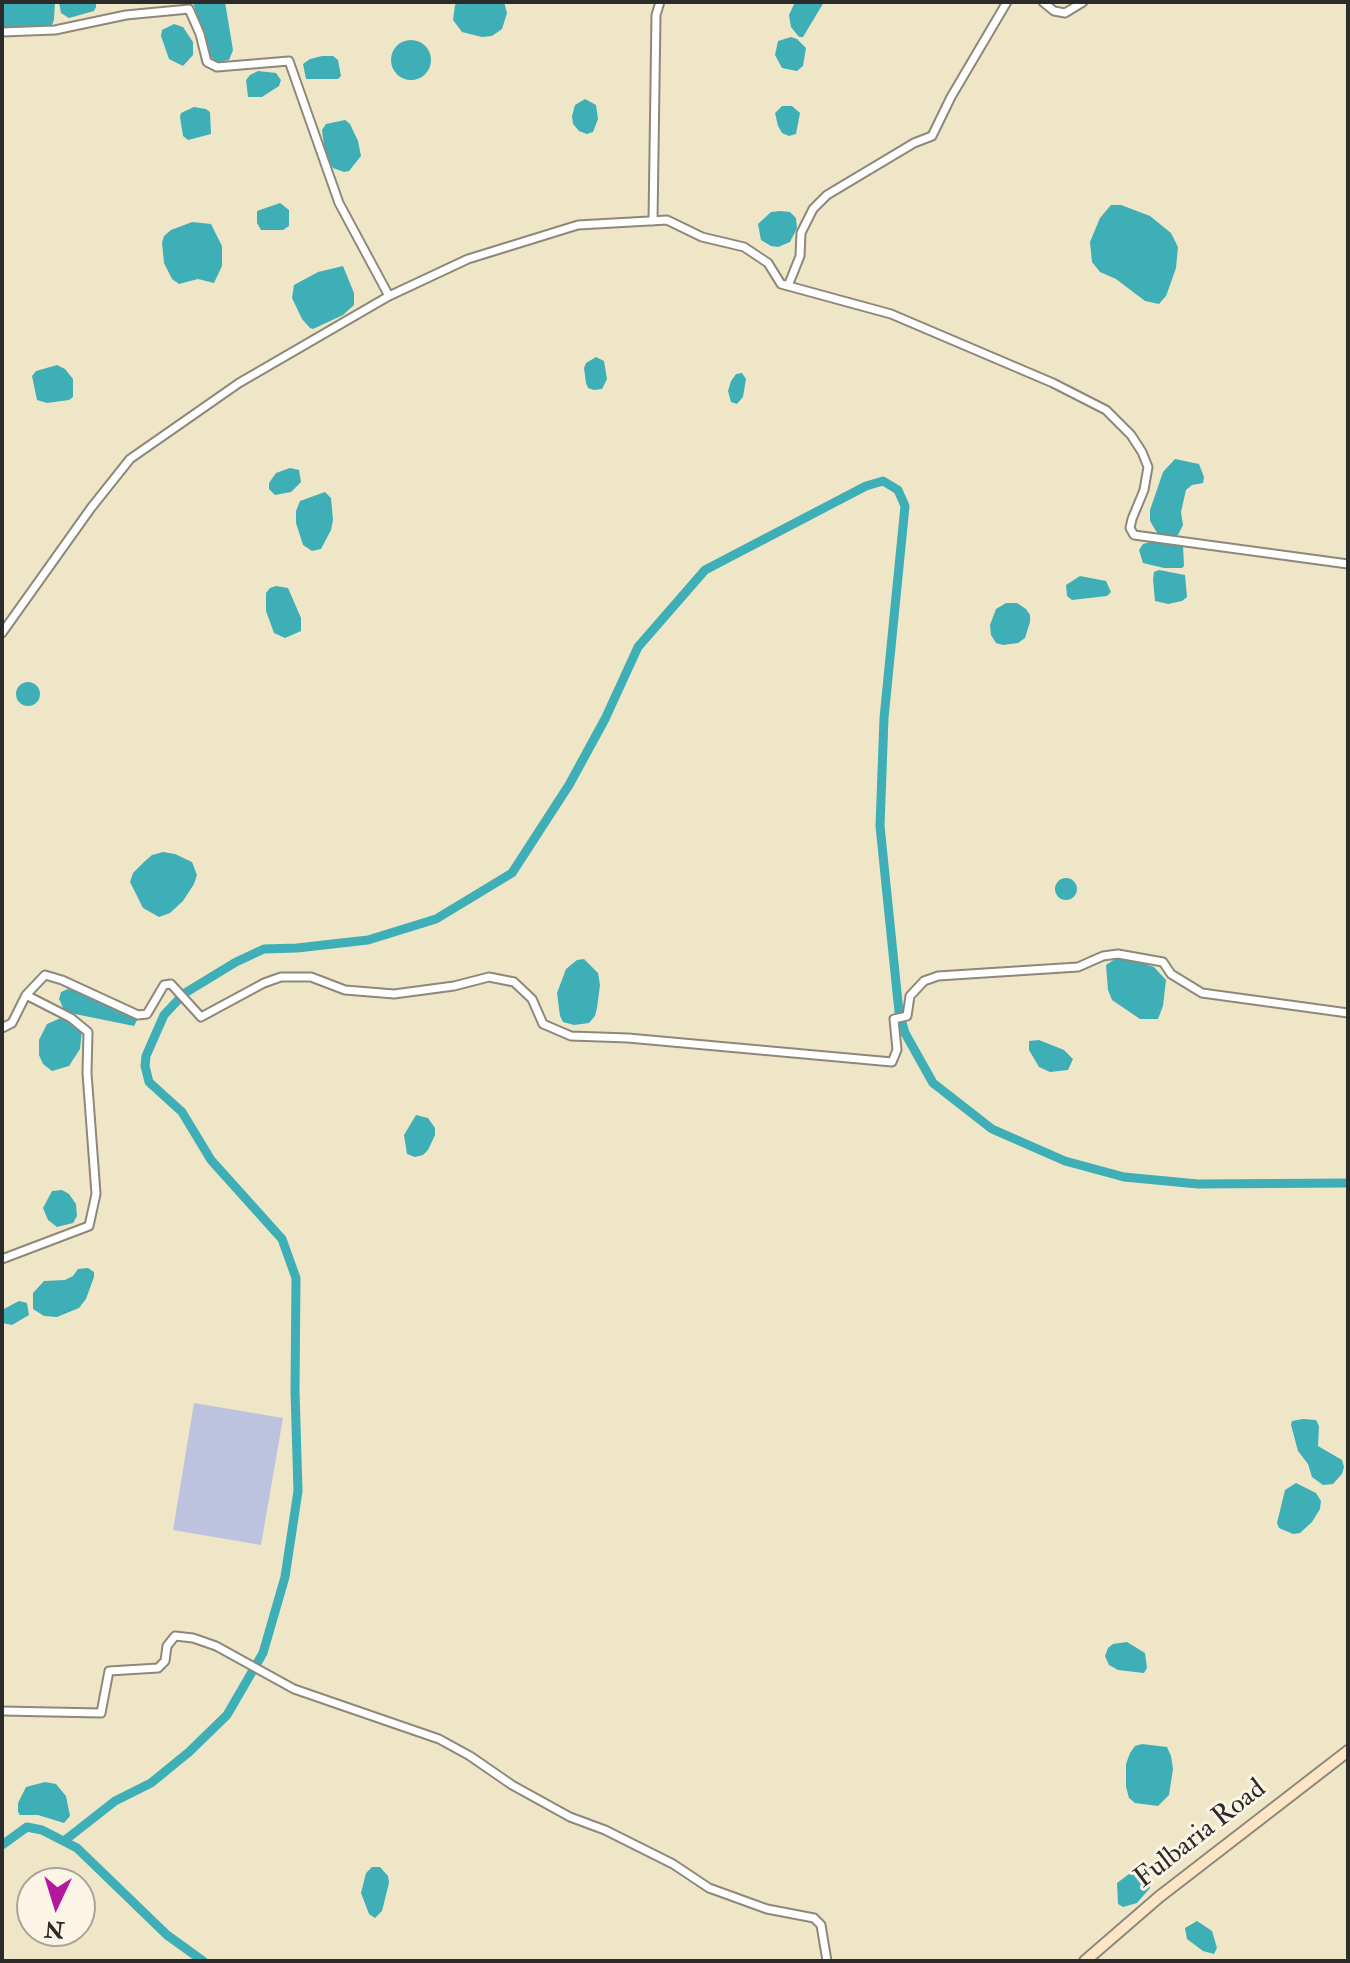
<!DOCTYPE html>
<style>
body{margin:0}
#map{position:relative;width:1350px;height:1963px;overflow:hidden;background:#efe6c8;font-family:"IM FELL Double Pica",serif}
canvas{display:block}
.frame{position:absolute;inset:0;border:4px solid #2b2b2b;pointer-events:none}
.north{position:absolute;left:16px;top:1867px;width:80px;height:80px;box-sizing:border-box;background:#fcf5e5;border:2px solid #a8a49b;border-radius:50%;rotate:184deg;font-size:22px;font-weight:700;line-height:32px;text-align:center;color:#2b2b2b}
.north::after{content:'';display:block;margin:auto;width:28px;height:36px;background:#b5179e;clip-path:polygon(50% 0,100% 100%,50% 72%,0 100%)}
</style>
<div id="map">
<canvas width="1350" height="1963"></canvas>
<div class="frame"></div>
<div class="north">N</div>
</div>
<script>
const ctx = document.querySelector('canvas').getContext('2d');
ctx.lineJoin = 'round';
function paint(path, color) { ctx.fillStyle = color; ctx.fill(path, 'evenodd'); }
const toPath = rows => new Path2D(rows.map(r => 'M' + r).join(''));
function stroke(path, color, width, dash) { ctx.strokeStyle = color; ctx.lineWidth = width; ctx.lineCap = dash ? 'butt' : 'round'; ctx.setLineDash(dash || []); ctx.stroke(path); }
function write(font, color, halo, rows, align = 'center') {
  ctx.font = font + ' "IM FELL Double Pica",serif'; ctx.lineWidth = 6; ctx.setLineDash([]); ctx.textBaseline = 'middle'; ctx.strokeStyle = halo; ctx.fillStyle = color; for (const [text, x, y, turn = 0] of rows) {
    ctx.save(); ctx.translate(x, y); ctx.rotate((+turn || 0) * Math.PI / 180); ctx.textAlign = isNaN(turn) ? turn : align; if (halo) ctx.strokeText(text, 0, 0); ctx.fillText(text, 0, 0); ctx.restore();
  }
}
paint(toPath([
 [194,1403,283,1418,261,1545,173,1530]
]), '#bdc3de');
paint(toPath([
 [2,2,55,2,54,20,52,25,46,27,7,31,2,28],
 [59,2,96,2,96,7,94,11,69,18,61,13],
 [193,2,225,2,233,50,229,60,217,62,213,59,207,51],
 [459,2,504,2,507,13,502,29,492,36,482,37,462,32,453,20,455,5],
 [795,2,824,2,803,37,799,37,791,27,789,15],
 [174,24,183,27,193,42,193,55,183,66,169,59,161,36,162,30],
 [791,37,797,39,806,48,803,66,797,71,782,68,775,55,778,41],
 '391 60a20 20 0 1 1 40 0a20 20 0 1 1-40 0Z',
 [322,56,333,56,338,60,341,76,338,79,306,79,303,64,310,59],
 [258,71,276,73,281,80,279,86,262,97,248,97,246,80,250,75],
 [585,99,596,105,598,119,593,132,587,134,579,131,573,124,572,116,575,105],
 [782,106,792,106,800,113,796,134,789,136,782,133,778,126,775,113],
 [194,107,206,109,210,112,211,134,188,140,183,136,180,117,181,113],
 [345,120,350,124,358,141,361,156,349,171,344,172,333,168,325,154,322,130,326,124],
 [280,203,289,210,289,226,283,230,261,230,257,223,257,211],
 [1111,205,1121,205,1150,216,1171,233,1178,247,1176,268,1170,285,1166,296,1159,304,1145,301,1116,279,1100,272,1092,262,1090,242,1100,218],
 [780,211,790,212,796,218,797,228,790,242,778,247,771,246,761,240,758,224,771,212],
 [192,222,211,224,222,246,222,266,214,283,198,279,179,284,172,279,164,263,162,243,164,236,171,230],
 [343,266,354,293,354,305,343,315,313,329,310,328,302,319,292,298,294,285,318,272],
 [596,357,604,361,607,379,602,389,594,390,588,388,586,383,584,368,586,363],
 [57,365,65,369,73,379,73,397,69,400,47,403,37,400,32,376,36,371],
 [742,373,746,379,743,397,737,404,731,402,728,391,731,381,736,374],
 [1175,459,1199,464,1204,477,1203,483,1192,485,1186,490,1181,512,1183,525,1178,535,1168,537,1159,535,1156,531,1150,521,1150,510,1163,472],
 [290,468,299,470,301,482,291,492,275,495,269,489,269,483,276,473],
 [325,492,331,498,333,520,331,530,321,549,312,551,303,545,296,523,296,511,300,501],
 [1150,542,1183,545,1184,566,1182,568,1164,568,1143,563,1139,550,1143,544],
 [1159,570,1185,575,1187,597,1182,601,1168,604,1155,601,1153,579,1154,572],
 [1080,576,1106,581,1111,592,1107,596,1072,600,1067,596,1066,585],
 [276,586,288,588,301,618,301,631,285,638,274,633,266,611,266,593,270,588],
 [1006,603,1017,603,1026,609,1030,615,1030,622,1025,638,1018,643,1003,645,996,643,991,635,990,625,996,609],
 '16 694a12 12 0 1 1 24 0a12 12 0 1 1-24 0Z',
 [163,852,175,854,192,862,197,875,194,884,183,901,170,913,159,917,143,908,130,882,133,873,144,862,152,855],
 '1055 889a11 11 0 1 1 22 0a11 11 0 1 1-22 0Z',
 [1125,958,1154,967,1166,980,1163,1006,1158,1019,1140,1019,1112,1000,1108,990,1106,965,1115,959],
 [584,959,598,973,600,985,597,1008,595,1016,589,1023,574,1025,563,1022,560,1016,557,993,566,969,577,960],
 [68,989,97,998,131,1014,137,1020,134,1026,65,1012,59,999,61,992],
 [63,1017,75,1023,82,1031,80,1049,69,1066,52,1071,43,1064,39,1055,39,1040,47,1024],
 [1039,1040,1064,1050,1073,1059,1068,1070,1050,1072,1039,1067,1029,1050,1029,1041],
 [416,1115,428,1118,435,1128,435,1135,428,1150,423,1155,415,1157,407,1154,404,1135],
 [62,1190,69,1194,76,1204,77,1216,73,1223,57,1227,48,1220,43,1208,52,1191],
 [88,1268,94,1272,94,1277,86,1299,79,1308,57,1317,44,1316,33,1309,33,1293,44,1281,65,1280,73,1276,78,1269],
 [19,1301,27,1303,29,1315,12,1325,2,1323,2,1310],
 [1303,1419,1316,1420,1319,1426,1318,1446,1342,1460,1344,1467,1342,1474,1333,1484,1323,1485,1312,1477,1308,1464,1298,1451,1291,1425,1292,1421],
 [1296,1483,1316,1493,1321,1501,1320,1509,1312,1522,1300,1533,1293,1534,1279,1528,1277,1523,1285,1490],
 [1127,1642,1145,1653,1147,1668,1144,1673,1118,1670,1109,1665,1105,1656,1108,1648,1113,1644],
 [1142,1744,1167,1747,1171,1756,1173,1769,1169,1795,1158,1806,1135,1803,1129,1798,1126,1787,1126,1764,1130,1753,1135,1746],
 [45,1782,56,1784,66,1796,70,1816,64,1823,38,1815,20,1815,18,1812,18,1803,26,1787],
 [372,1867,380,1867,388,1876,389,1883,382,1911,375,1918,369,1914,361,1893,366,1873],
 [1137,1873,1151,1881,1150,1888,1137,1903,1123,1907,1118,1904,1117,1883,1129,1874],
 [1197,1921,1212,1931,1217,1948,1214,1954,1203,1951,1187,1939,1185,1928]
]), '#3eafb6');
stroke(toPath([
 [185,993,236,962,264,949,297,948,368,940,436,919,512,873,569,785,605,719,638,647,705,570,866,486,883,481,898,490,905,506,884,718,880,826,899,1012,905,1033,933,1083,992,1129,1065,1161,1124,1177,1198,1184,1348,1183],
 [64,1841,115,1801,151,1783,189,1752,227,1715,263,1653,285,1577,298,1491,295,1391,296,1278,282,1239,211,1160,182,1112,149,1082,145,1066,146,1056,164,1015,179,999],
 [2,1845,27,1827,42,1830,77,1848,167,1935,203,1961]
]), '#3eafb6', 9);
const minor = toPath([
 [1043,2,1054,11,1065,13,1083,2],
 [2,32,55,30,126,15,189,9,200,34,207,62,217,67,289,61,339,203,389,296,468,259,578,225,667,220,702,237,744,247,768,263,781,284,891,314,1053,383,1106,410,1131,435,1142,452,1148,467,1144,490,1132,519,1130,528,1134,535,1348,564],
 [653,221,656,15,660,2],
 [788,286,800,256,801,233,813,209,827,195,914,143,932,136,951,97,1007,2],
 [2,633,91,508,130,459,239,383,389,296],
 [2,1028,12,1023,26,995,45,975,62,980,138,1015,147,1014,164,985,171,984,201,1017,264,983,281,977,311,977,345,990,394,994,454,986,489,977,514,982,532,999,543,1024,571,1036,628,1038,892,1062,897,1050,894,1019,907,1016,910,996,924,981,938,976,1078,967,1103,956,1118,954,1163,962,1171,974,1202,993,1348,1013],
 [2,1259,89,1226,96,1194,87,1073,88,1032,71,1018,26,995],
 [2,1711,101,1713,109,1671,158,1668,165,1661,167,1646,175,1636,193,1638,216,1646,294,1689,439,1739,470,1756,512,1785,570,1817,605,1830,673,1864,709,1888,767,1909,814,1918,821,1925,827,1961]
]);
const secondary = toPath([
 [1085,1961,1159,1897,1348,1751]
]);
stroke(minor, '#8d887a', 11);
stroke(secondary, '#8d887a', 14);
stroke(minor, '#fff', 7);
stroke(secondary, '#fee5c5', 10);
write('28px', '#2b2b2b', '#fcf5e5', [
 ["Fulbaria Road",1201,1835,-38]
]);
</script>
